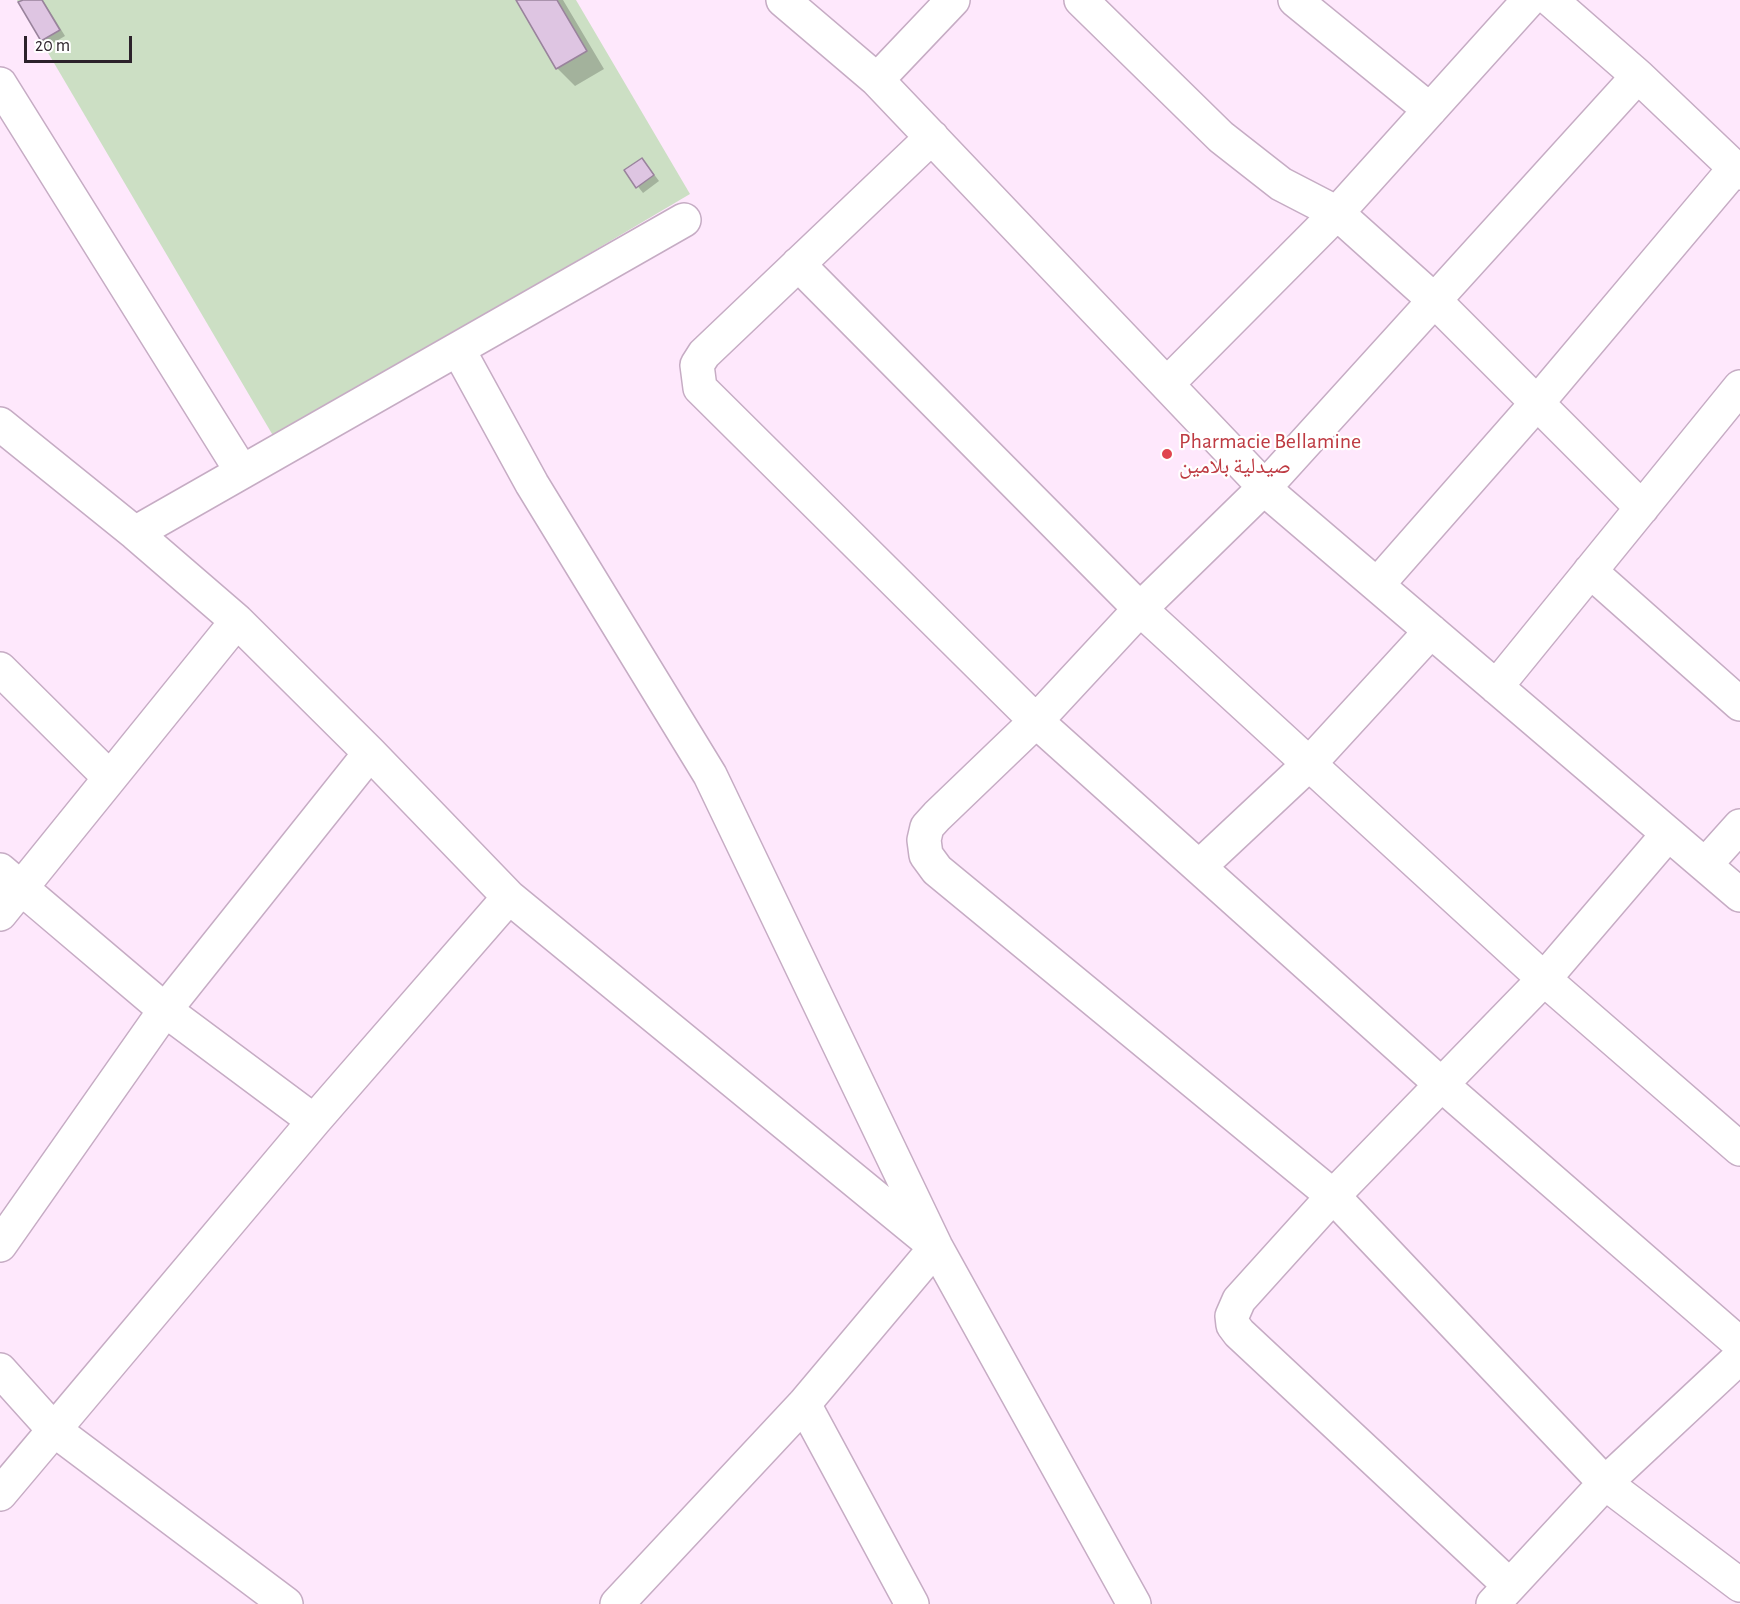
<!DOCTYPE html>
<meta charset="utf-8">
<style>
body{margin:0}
#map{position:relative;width:1740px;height:1604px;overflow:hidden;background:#fee8fc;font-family:"Alegreya Sans",sans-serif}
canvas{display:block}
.scale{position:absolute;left:24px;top:36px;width:108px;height:27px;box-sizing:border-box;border:3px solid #2c222b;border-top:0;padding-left:8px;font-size:18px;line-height:21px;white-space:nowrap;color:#2c222b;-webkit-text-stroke:4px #fff;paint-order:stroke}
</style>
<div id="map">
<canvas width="1740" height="1604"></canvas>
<div class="scale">20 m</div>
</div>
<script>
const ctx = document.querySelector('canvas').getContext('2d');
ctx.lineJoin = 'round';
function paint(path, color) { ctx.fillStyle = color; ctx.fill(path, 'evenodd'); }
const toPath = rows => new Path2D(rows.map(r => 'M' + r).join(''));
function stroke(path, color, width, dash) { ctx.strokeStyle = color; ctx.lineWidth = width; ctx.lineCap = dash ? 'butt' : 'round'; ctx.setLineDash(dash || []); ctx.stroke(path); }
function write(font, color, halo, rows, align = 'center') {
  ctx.font = font + ' "Alegreya Sans","Noto Naskh Arabic",sans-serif'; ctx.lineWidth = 4.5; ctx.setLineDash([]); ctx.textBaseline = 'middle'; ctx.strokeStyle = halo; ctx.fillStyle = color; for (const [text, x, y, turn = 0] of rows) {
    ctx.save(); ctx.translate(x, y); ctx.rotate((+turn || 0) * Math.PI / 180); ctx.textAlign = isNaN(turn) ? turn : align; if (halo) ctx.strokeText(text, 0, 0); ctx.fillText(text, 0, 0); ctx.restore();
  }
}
paint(toPath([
 [17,0,576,0,690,194,275,439]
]), '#ccdfc4');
paint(toPath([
 [26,0,43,0,65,36,48,46,42,40],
 [517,0,563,0,604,69,575,86,557,68],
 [647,165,659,181,643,193,626,171]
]), '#0003');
const building = toPath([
 [23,0,42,0,60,30,41,41,18,2,23,0],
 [516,0,557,0,587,51,556,69,516,0],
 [642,158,654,175,636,188,624,170,642,158]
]);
paint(building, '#dec5e2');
stroke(building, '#99839c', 1.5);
const minor = toPath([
 [783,0,877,80,1275,498,1740,895],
 [1081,0,1221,137,1281,184,1337,213,1434,300,1642,508],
 [1295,0,1430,110],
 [1551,0,1638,76,1740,173],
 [1638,76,1265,487,1140,609,1036,721,937,816,927,827,924,840,926,855,937,870,1333,1196,1605,1483,1740,1585],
 [877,80,953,0],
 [0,84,242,472],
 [932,137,704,354,697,365,700,388,1036,721,1442,1085,1740,1344],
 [798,264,1140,609,1544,979,1740,1149],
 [458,349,532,484,710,775,936,1247,1134,1604],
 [1167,384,1337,213,1529,0],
 [0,424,135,533,237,621,370,753,509,897,936,1247,804,1404,617,1604],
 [135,533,684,220],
 [1590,571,1740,704],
 [1377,585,1537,403,1735,168],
 [0,669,110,778],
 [1496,687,1740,387],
 [1705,865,1740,826],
 [1199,867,1309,764,1431,631],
 [0,870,165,1010,314,1121],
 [0,914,237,621],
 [0,1245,165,1010,370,753],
 [0,1370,53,1429,286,1604],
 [804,1404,912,1604],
 [0,1494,314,1121,509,897],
 [1509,1585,1239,1333,1233,1325,1232,1316,1239,1300,1333,1196,1544,979,1668,834],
 [1493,1604,1605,1483,1740,1357]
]);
stroke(minor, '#c6acc4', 36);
stroke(minor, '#fff', 33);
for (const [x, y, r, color] of [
 [1167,454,6,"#e0444e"]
]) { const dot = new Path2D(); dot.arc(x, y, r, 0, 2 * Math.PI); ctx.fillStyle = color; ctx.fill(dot); stroke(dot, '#fff', 2); }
write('22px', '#be3a42', '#fff', [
 ["Pharmacie Bellamine",1179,441],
 ["صيدلية بلامين",1179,466]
], 'left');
</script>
